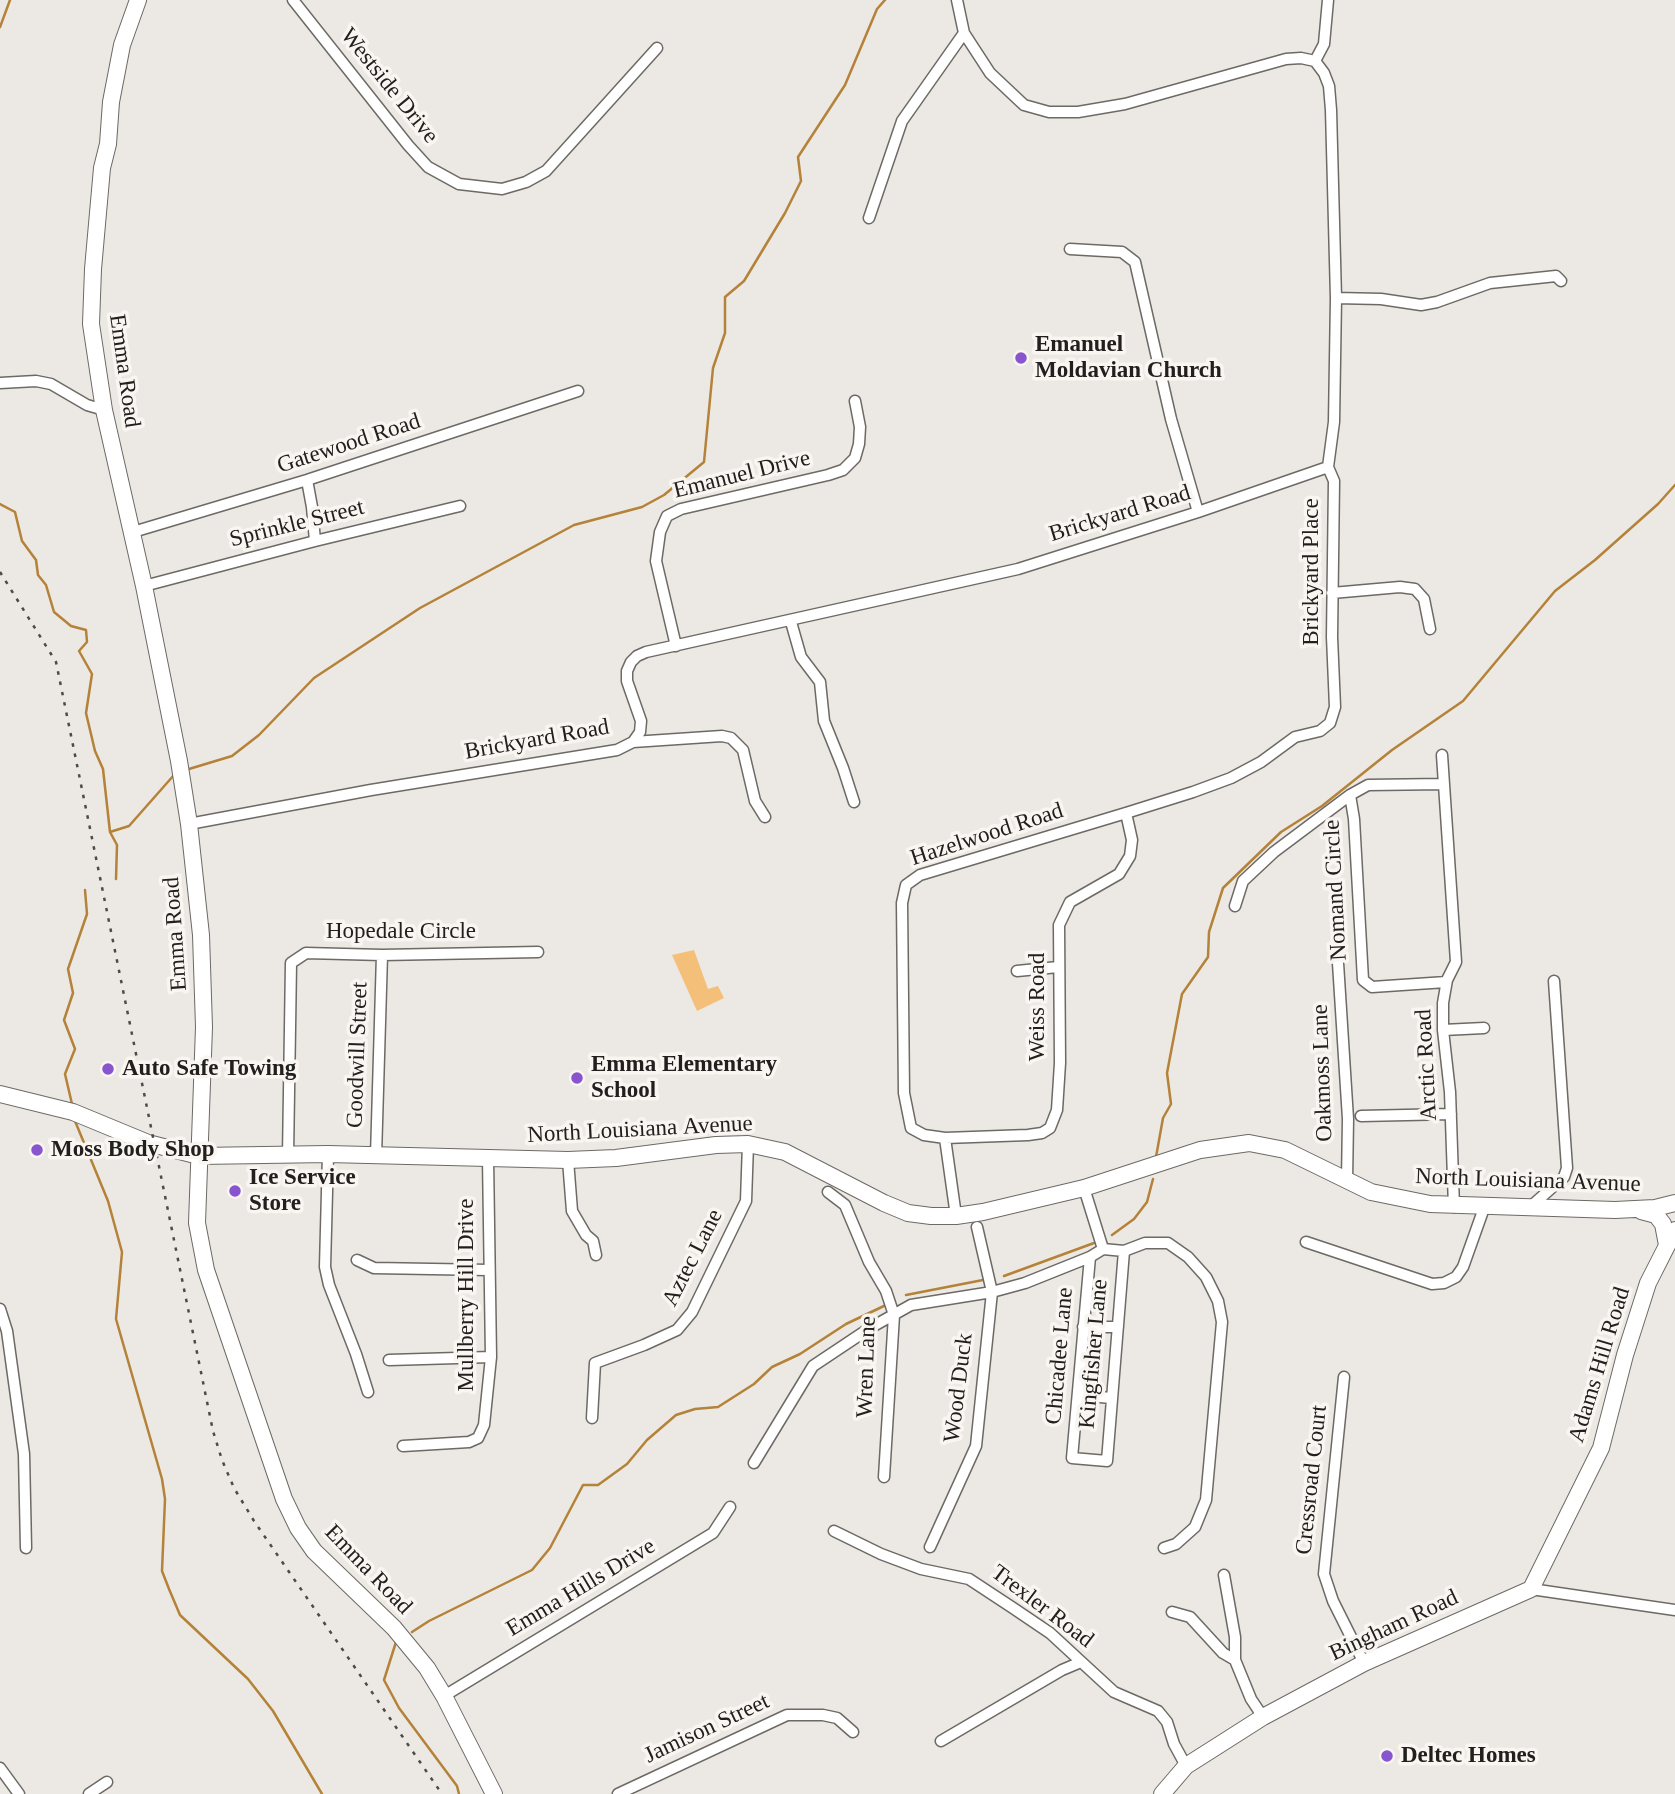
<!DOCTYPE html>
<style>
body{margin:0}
canvas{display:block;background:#ece8e3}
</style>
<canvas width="1675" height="1794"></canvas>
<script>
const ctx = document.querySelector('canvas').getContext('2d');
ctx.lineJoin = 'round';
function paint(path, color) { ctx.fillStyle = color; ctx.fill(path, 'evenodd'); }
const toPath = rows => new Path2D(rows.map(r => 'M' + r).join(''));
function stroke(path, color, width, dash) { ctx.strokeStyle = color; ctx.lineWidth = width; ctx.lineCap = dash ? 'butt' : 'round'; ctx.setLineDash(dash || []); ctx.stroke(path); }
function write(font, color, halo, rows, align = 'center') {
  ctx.font = font + ' Georgia,serif'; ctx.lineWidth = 7; ctx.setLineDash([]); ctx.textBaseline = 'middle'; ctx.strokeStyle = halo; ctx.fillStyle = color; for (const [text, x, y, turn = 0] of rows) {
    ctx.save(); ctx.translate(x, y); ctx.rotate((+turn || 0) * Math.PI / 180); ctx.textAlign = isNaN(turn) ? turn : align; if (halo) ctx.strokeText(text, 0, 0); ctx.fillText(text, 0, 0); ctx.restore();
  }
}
paint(toPath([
 [694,950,708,989,718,986,724,998,697,1011,672,955]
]), '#f4c079');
stroke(toPath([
 [0,27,10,0],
 [0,504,15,512,22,541,36,560,38,575,46,585,54,612,71,626,86,630,87,642,79,651,92,674,86,713,95,751,103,769,110,832,117,845,116,879],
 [189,769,232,756,259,735,314,678,420,608,574,525,642,507,664,495,704,462,713,368,725,333,725,297,744,281,785,213,801,181,798,157,845,85,877,9,885,0],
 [110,832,129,826,174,775],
 [72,1104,65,1074,75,1049,64,1020,73,993,68,969,87,914,85,890],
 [75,1121,108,1201,122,1252,116,1319,162,1479,165,1499,162,1571,169,1589,180,1615,248,1679,273,1711,322,1794],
 [1156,1157,1163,1118,1171,1104,1167,1073,1182,994,1208,957,1209,932,1223,888,1281,832,1322,806,1392,750,1463,701,1555,591,1595,560,1658,504,1675,485],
 [1112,1235,1134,1219,1147,1202,1153,1179],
 [1004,1276,1094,1243],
 [906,1295,983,1280],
 [412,1632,429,1621,532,1570,550,1548,583,1485,598,1485,627,1464,647,1440,676,1415,695,1409,718,1407,754,1384,772,1367,800,1354,846,1324,886,1305],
 [396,1642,384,1680,399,1708,457,1786,459,1794]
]), '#b48238', 2.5);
const street = toPath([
 [293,0,408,145,428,167,459,184,502,189,526,182,546,171,657,48],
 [957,0,964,33,990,73,1024,105,1049,112,1078,112,1125,104,1286,59,1301,58,1315,61,1324,73,1329,86,1331,110,1336,298,1334,422,1328,467,1334,481,1332,637,1335,707,1330,723,1320,731,1295,737,1261,762,1231,778,1193,792,1126,813,920,875,906,885,902,903,904,1093,911,1128,924,1135,945,1138,1028,1135,1042,1133,1050,1128,1057,1110,1060,1063,1059,925,1070,902,1119,874,1130,856,1132,840,1126,813],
 [1315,61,1324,44,1328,0],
 [869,218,902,121,964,33],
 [1070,249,1122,252,1135,262,1171,419,1198,512],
 [1336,298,1381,299,1421,305,1437,302,1490,283,1556,276,1561,281],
 [0,383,36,381,51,384,87,405,104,410],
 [307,480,312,507,315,541],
 [133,532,307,480,578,391],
 [144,586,315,541,460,506],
 [1332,593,1400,587,1415,589,1424,599,1430,629],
 [791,622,801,657,820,682,824,721,843,768,854,802],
 [676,646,656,561,660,532,667,516,681,509,828,475,843,470,855,458,859,444,860,427,855,401],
 [633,742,722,736,731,738,743,750,755,801,765,817],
 [1442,755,1456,962,1447,980,1443,1003,1443,1030,1450,1092,1454,1207],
 [1350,795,1354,819,1363,980,1372,987,1446,982],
 [189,824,371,790,617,750,633,742,640,732,641,721,627,681,627,671,631,662,637,656,646,652,1018,569,1198,512,1328,467],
 [1235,906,1243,881,1274,852,1350,795,1368,785,1444,784],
 [1338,963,1348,1119,1347,1181],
 [1017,971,1058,967],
 [1443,1030,1484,1028],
 [1361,1116,1451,1114],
 [945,1138,956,1216],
 [328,1154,325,1267,329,1285,356,1354,368,1392],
 [288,1156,291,963,306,953,382,955,538,952],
 [376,1156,382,955],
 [568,1160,572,1211,586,1235,593,1241,596,1255],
 [1084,1188,1103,1249],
 [828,1192,845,1205,869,1262,886,1291,894,1315,884,1477],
 [1529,1208,1564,1177,1567,1168,1554,981],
 [1306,1242,1432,1284,1444,1283,1456,1277,1463,1267,1484,1208],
 [1090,1257,1072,1458,1107,1461,1124,1251],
 [357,1260,374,1268,489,1270],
 [0,1309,7,1331,24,1454,26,1548],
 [1083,1327,1118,1327],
 [389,1360,491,1357],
 [1344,1377,1324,1574,1333,1601,1364,1663],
 [1078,1395,1111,1398],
 [592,1418,595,1363,644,1345,677,1330,692,1312,746,1201,748,1144],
 [403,1446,469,1442,478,1438,484,1425,491,1357,488,1158],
 [754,1463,813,1366,870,1328,911,1305,992,1292,1025,1283,1090,1257,1103,1249,1124,1251,1145,1243,1168,1243,1188,1257,1206,1277,1218,1301,1222,1322,1206,1500,1195,1527,1176,1544,1164,1548],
 [834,1531,881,1554,921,1569,969,1579,1013,1608,1050,1633,1114,1692,1158,1711,1167,1722,1174,1744,1186,1766],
 [930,1547,976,1446,992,1292,977,1227],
 [1224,1575,1235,1637,1235,1660,1251,1699,1263,1717],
 [1531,1589,1675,1610],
 [1172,1612,1190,1617,1223,1653,1235,1660],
 [444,1696,713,1533,730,1507],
 [941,1741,1062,1670,1081,1662],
 [0,1768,19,1794],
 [89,1794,107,1782],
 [618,1794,787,1715,823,1715,837,1718,853,1732]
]);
const secondary = toPath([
 [138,0,122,45,111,102,108,144,102,168,93,269,91,324,104,410,144,586,179,761,189,824,201,935,204,1027,197,1223,206,1270,284,1499,298,1528,314,1551,394,1628,427,1668,444,1696,494,1794],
 [0,1094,73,1112,148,1143,199,1156,328,1154,568,1160,616,1158,716,1145,748,1144,785,1152,884,1203,908,1213,931,1216,956,1216,983,1212,1084,1188,1200,1150,1249,1143,1285,1150,1371,1192,1430,1204,1615,1210,1655,1208,1675,1203],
 [1641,1211,1656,1215,1663,1224,1667,1245],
 [1162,1794,1186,1766,1263,1717,1364,1663,1531,1589,1601,1448,1625,1355,1648,1283,1675,1230]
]);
stroke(street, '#6d6a65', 13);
stroke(secondary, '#6d6a65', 18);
stroke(street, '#fff', 10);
stroke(secondary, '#fff', 16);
stroke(toPath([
 [0,572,56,662,213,1431,222,1460,234,1488,254,1521,442,1794]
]), '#4d4b49', 2.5, [3.5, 7]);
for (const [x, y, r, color] of [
 [1021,358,7,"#8855ce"],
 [108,1069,7,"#8855ce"],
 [577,1078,7,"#8855ce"],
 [37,1150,7,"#8855ce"],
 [235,1191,7,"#8855ce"],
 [1387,1756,7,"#8855ce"]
]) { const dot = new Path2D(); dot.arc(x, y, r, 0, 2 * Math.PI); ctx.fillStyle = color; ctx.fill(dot); stroke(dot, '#f9f5f0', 2.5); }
write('23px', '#22201f', '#f9f5f0', [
 ["Westside Drive",389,86,51],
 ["Emma Road",124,371,82],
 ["Gatewood Road",349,444,-18],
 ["Emanuel Drive",742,475,-14],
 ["Brickyard Road",1120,514,-17],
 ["Sprinkle Street",297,524,-14],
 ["Brickyard Place",1312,572,-90],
 ["Brickyard Road",537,740,-10],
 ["Hazelwood Road",987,835,-18],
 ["Nomand Circle",1336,890,-93],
 ["Hopedale Circle",401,932],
 ["Emma Road",176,934,-94],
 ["Weiss Road",1038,1007,-90],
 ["Goodwill Street",358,1055,-88],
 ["Arctic Road",1427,1065,-93],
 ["Oakmoss Lane",1323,1073,-92],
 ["North Louisiana Avenue",640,1130,-3],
 ["North Louisiana Avenue",1528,1181,2],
 ["Aztec Lane",693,1258,-63],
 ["Mullberry Hill Drive",467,1295,-90],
 ["Kingfisher Lane",1094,1354,-85],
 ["Chicadee Lane",1060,1356,-85],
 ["Adams Hill Road",1600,1365,-73],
 ["Wren Lane",867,1367,-88],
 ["Wood Duck",959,1388,-83],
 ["Cressroad Court",1312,1480,-84],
 ["Emma Road",368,1570,46],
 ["Emma Hills Drive",581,1588,-31],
 ["Trexler Road",1042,1607,37],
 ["Bingham Road",1394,1626,-25],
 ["Jamison Street",707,1729,-25]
]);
write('bold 23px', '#22201f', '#f9f5f0', [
 ["Emanuel",1035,345],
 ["Moldavian Church",1035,371],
 ["Emma Elementary",591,1065],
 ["School",591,1091],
 ["Auto Safe Towing",122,1069],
 ["Moss Body Shop",51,1150],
 ["Ice Service",249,1178],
 ["Store",249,1204],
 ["Deltec Homes",1401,1756]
], 'left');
</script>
